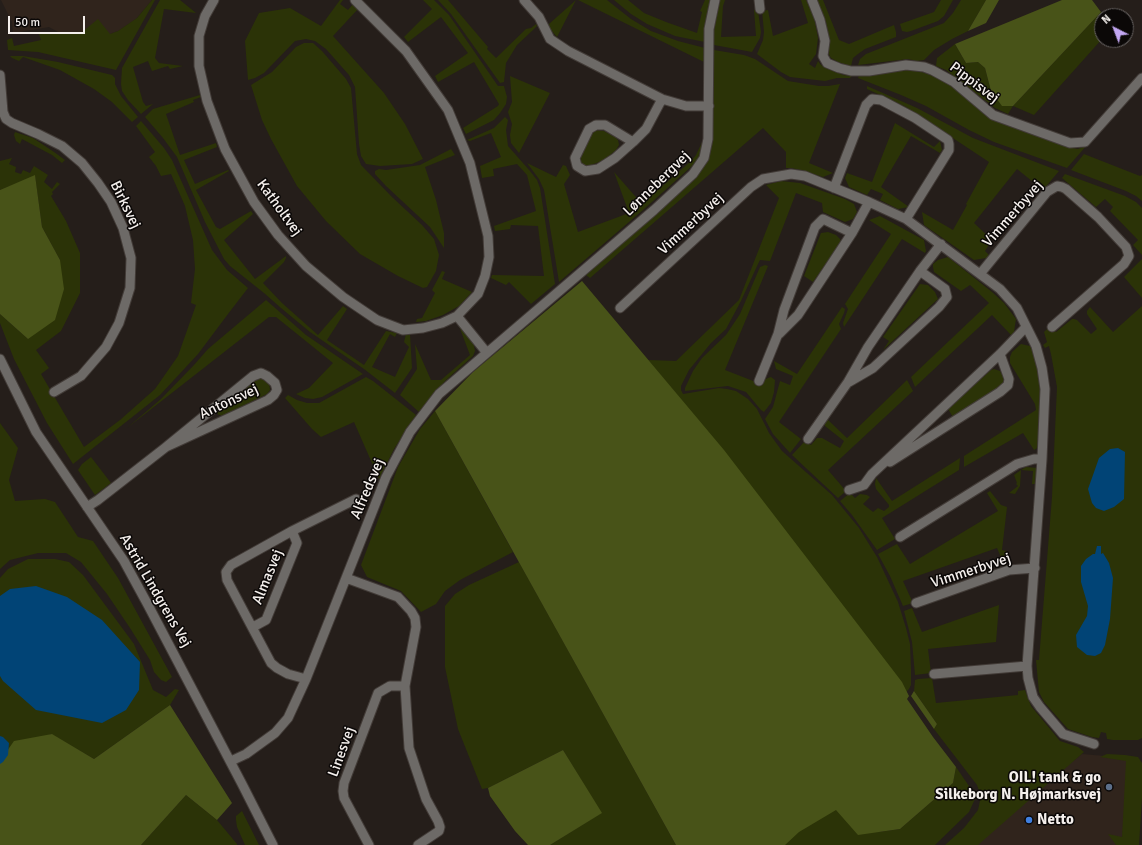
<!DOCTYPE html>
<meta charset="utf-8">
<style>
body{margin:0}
#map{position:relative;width:1142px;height:845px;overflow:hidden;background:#251e1a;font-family:Signika,sans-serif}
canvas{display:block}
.north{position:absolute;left:1094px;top:8px;width:40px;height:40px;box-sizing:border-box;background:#0b0807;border:1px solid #686463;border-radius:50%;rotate:318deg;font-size:11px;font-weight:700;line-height:16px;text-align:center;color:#f4efec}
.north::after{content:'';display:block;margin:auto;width:14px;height:18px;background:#c3a7f2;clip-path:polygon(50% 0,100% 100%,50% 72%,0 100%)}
.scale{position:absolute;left:8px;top:16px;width:77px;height:18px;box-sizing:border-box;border:2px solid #f4efec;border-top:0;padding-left:5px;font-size:12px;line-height:14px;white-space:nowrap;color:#f4efec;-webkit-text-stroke:3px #0b0807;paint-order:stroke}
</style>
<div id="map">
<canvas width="1142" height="845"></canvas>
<div class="north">N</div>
<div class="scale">50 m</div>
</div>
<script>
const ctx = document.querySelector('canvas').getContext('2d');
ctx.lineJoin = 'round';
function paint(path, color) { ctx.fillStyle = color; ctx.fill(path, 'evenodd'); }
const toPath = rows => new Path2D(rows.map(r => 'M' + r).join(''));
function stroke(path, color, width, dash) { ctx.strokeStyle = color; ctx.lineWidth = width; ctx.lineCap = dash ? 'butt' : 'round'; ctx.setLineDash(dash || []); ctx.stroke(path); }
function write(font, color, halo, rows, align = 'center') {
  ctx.font = font + ' Signika,sans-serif'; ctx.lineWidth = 3; ctx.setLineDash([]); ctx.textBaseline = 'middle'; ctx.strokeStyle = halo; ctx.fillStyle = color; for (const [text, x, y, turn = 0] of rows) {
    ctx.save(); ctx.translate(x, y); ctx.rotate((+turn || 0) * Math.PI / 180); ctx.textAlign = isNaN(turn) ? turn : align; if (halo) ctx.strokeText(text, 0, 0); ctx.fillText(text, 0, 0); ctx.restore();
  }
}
paint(toPath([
 [1,0,152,0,136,19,118,31,82,45,49,27,13,33,12,22],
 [1082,754,1128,758,1122,845,967,845]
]), '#30241c');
paint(toPath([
 [152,0,155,0,116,70,38,52,8,50,7,40,12,38,14,46,41,40,39,34,51,32,81,33,98,19,110,34,118,31,137,18],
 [160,0,180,0,196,13,164,9,155,58,159,63,183,66,170,69,168,66,152,71,148,61,133,67,143,102,146,106,153,104,141,114,128,100,122,91,121,84,122,68],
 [340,0,343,0,340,4,348,10,353,4,358,9,333,36,384,93,405,124,423,159,412,164,380,166,366,164,361,156,359,144,355,87,349,75,326,49,315,41,306,39,295,41,264,73,255,78,248,80,245,41,259,13,290,8,321,26],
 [423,0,434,0,449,15,498,86,504,86,507,97,506,104,500,113,494,120,466,134,463,128,498,106,499,104,474,62,438,82,435,76,468,53,441,17,408,42,404,37,432,9],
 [438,0,448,0,488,47,487,49,496,58,526,29,531,28,536,24,537,26,533,30,517,45,506,63,504,82,500,83,451,14],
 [576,0,557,37,550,29,549,24],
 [578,0,607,0,631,19,651,31,678,41,705,48,704,62],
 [614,0,628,0,644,13,666,22,697,33,702,12,700,11,705,0,710,0,705,42,675,36,647,24,631,14],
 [720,0,725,0,723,6,721,37,756,36,754,10,758,11,761,32,760,38,752,52,714,45,714,30],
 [801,0,806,0,814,17,818,38,816,54,809,64,815,68,818,61,821,65,843,75,852,76,850,78,837,78,825,81,790,77,781,72,757,54,763,40,764,32,762,11,768,10,773,36,808,23],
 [817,0,823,0,839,40,849,44,894,25,896,32,896,37,865,49,858,54,853,58,851,66,838,62,831,58,828,53,829,37,826,22],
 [941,0,953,0,944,16,938,21,911,31,907,32,902,31,900,24,934,12],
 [961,0,986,0,968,31,952,39,934,50,924,60,917,61,908,59,858,65,860,59,866,54,944,23,953,13],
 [1101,12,1124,14,1122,16,1102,16,1102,39,1034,115,1013,106,1008,114,995,108,946,70,936,66,937,58,955,44,966,63,978,62,985,68,991,91,1013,106],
 [304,43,313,43,322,51,346,79,351,88,357,154,361,165,392,197,422,225,434,239,439,255,436,271,427,287,423,288,398,276,360,254,326,221,297,186,271,139,262,120,251,85,272,72,296,47],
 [714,50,744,55,755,59,788,81,819,86,828,86,840,84,809,163,833,173,823,177,801,170,791,168,786,168,786,152,763,128,590,278,586,275,696,178,710,155,712,137],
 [10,56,23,56,58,62,112,75,115,78,115,84,121,96,138,117,132,122,112,102,94,89,60,70,23,57,19,61,12,58],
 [904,70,915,70,937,77,950,84,986,114,1067,147,1078,149,1087,145,1067,168,994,142,969,130,926,106,901,95,858,78,859,75],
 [510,76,550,93,519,153,511,143,510,135,512,124,508,112,512,102],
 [867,86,917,108,973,138,1059,171,1043,190,1017,169,974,223,992,240,985,251,989,255,986,258,974,260,924,225,922,212,953,230,967,205,966,204,989,162,906,107,867,89],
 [200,95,201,97,193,100,194,102,166,114,180,155,216,143,217,147,184,160,195,184,228,170,229,171,196,190,216,227,220,229,251,211,253,214,224,240,255,279,286,256,286,258,284,262,263,283,282,303,318,335,343,306,347,309,327,340,364,365,386,331,397,333,395,337,390,334,372,367,395,377,409,347,404,342,406,334,410,334,412,368,395,393,364,369,310,332,281,308,264,293,230,266,224,259,205,222,177,157,163,138,145,117,153,109],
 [505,117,508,120,506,130,508,146,530,171,537,180,540,188,555,284,531,304,509,282,506,285,491,278,492,275,544,276,538,226,511,225,510,229,495,231,494,226,536,211,527,175,517,164,493,169,494,176,482,178,480,166,501,157,491,133,470,141,467,140,494,128],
 [141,121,164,148,172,160,212,250,227,270,248,288,228,314,198,354,160,395,73,464,47,423,14,359,0,323,0,314,28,339,60,260,42,227,35,176,0,190,0,161,12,158,9,164,16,167,15,172,21,174,23,170,30,173,34,166,48,175,44,182,52,189,57,182,60,184,52,192,53,194,51,196,66,221,80,253,80,293,61,331,36,350,49,368,41,374,84,447,120,420,155,389,178,356,196,305,191,303,195,269,193,240,185,206,171,174,161,176,156,166,149,157,155,152,136,126],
 [895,123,934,147,940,141,942,150,940,153,911,136,881,187,909,207,898,209,880,200,883,194,871,189,867,195,849,187,845,178,847,173,872,182],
 [594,130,604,131,615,137,618,140,619,145,616,150,604,160,586,167,582,166,579,159,591,132],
 [15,132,33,138,54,152,65,160,62,163,52,155,22,139,20,144,16,141,14,135],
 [703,140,702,148,698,158,693,165,643,210,559,282,544,190,539,179,527,163,556,177,563,165,566,166,570,175,564,184,578,232,629,213,614,172,642,204,691,161,696,155],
 [451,149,455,155,425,167,436,200,444,233,444,248,430,227,386,186,375,174,375,171,379,169,386,170,420,165],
 [1084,154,1140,176,1142,175,1142,201,1136,196,1126,191,1071,170],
 [1065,174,1125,196,1136,202,1142,208,1142,255,1133,245,1138,240,1110,211,1113,207,1105,199,1096,207,1062,178],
 [781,181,800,183,845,199,854,204,857,212,853,219,845,222,823,212,822,203,796,193,770,261,760,260,758,264,741,301,726,329,711,343,689,370,681,386,681,390,683,394,719,388,727,389,736,391,748,399,757,409,769,433,782,451,832,495,859,528,877,557,898,602,906,628,910,644,911,669,911,685,909,689,907,691,879,832,900,829,953,783,956,767,971,789,975,799,969,812,935,845,709,845,678,396,648,360,676,361,739,300,779,198,766,185],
 [880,216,924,240,926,251,925,253,902,239,844,327,843,323,848,309,845,304,891,234,869,220],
 [828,232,836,235,840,239,841,242,813,282,804,276,821,233],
 [948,257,992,292,1004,303,1016,319,1014,332,1011,335,992,315,915,387,911,377,989,303,970,285,961,291,934,272,933,267,933,264,938,260],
 [1142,259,1142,298,1124,277],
 [765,265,768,266,725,370,761,384,764,380,768,378,771,377,775,380,774,392,771,403,764,412,761,410,746,392,728,386,685,391,685,388,693,371,702,358,726,335,740,314,760,267],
 [442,271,445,272,442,279,472,292,459,306,443,315,426,321,416,322,417,319,422,318,435,293,432,290],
 [920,284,928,285,935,292,938,299,883,350,889,341,883,337],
 [266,300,306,335,363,374,322,397,313,399,305,398,296,394,309,388,333,363,276,317,269,317,127,428,161,399,194,365,208,349],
 [1142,306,1142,738,1138,740,1113,740,1107,739,1106,733,1101,732,1099,738,1092,737,1068,729,1044,702,1039,692,1036,660,1039,660,1052,497,1057,387,1051,354,1049,346,1045,348,1043,345,1047,342,1044,332,1050,326,1056,332,1072,319,1074,319,1077,320,1091,334,1097,329,1087,314,1087,311,1090,307,1113,332],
 [842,307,845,309,844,313,839,324,841,329,779,422,801,439,790,453,773,434,765,419,773,407,780,381,790,385,793,376,776,369,774,361,797,374],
 [459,326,473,341,475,351,473,356,446,380,419,412,400,395,417,369,415,344,431,380,441,380,470,355],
 [1021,344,1030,346,1034,354,1041,385,1039,447,1034,450,1023,433,964,467,964,456,1036,410,1035,404,1010,363,1010,357,1012,352],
 [994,369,1000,371,1004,378,1003,385,953,417,948,409,991,370],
 [366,377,373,381,416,415,394,449,379,479,354,422,321,437,312,429,285,398,288,395,297,400,307,403,319,403],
 [261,378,265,378,269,382,270,390,267,394,222,416,217,414,218,410,254,382],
 [907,380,913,391,828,470,846,491,838,498,792,455,805,441,811,445,817,438,822,438,840,448,844,441,825,426,824,421,826,418,847,438],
 [435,411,513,552,460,580,445,591,436,604,421,612,401,591,367,577,361,565,398,467,420,429],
 [0,423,18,448,9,480,15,501,45,499,55,502,78,537,93,541,118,578,172,677,166,682,161,680,154,672,150,660,130,628,107,594,81,562,66,553,38,553,10,560,0,569],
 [91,457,111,483,95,495,78,470,82,464],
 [960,458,959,470,882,518,895,539,877,550,852,515,840,501,850,493,855,498,860,494,867,495,870,497,863,504,873,512,878,508,884,511,889,507,889,505,876,489,875,484,876,478,892,501],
 [1026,467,1038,468,1036,484,1032,484,1033,471,1021,470,1020,486,1015,494,1009,493,1018,486,1016,484,1017,483,1014,475,1021,470],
 [990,491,1001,505,1007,507,1002,550,1006,551,1005,556,1008,568,1006,569,997,548,903,581,913,603,903,606,890,576,878,554,897,544,910,564,998,511,987,493],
 [28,559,55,559,69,562,83,575,134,644,153,690,166,697,175,689,179,690,170,705,94,759,51,734,0,761,0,578,8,569],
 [519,562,676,845,550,845,601,813,563,750,488,788,482,789,458,729,445,667,445,606,455,594,469,585],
 [999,605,996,642,928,649,931,673,915,675,912,642,904,611,912,608,922,632],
 [932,678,936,703,1018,695,1018,691,1025,690,1031,706,1060,741,1078,747,1084,752,978,845,945,845,964,828,978,810,981,796,977,785,934,729,937,724,914,691,915,680,918,679],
 [1107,754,1125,755,1138,757,1142,763,1142,798,1139,845,1116,845,1108,834,1122,837,1126,761,1100,757],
 [186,795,217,820,237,844,237,845,141,845],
 [242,811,259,845,245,845,237,827,236,820,236,816]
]), '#2b3307');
paint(toPath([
 [986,0,999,0,986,23,968,31],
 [1062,0,1092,0,1101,12,1013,106,1002,106,991,91,985,68,978,62,966,63,955,44],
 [35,175,42,227,60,260,64,289,55,320,28,339,0,314,0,190],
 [582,281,724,450,902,682,909,696,907,699,933,737,956,767,953,783,900,829,858,835,836,810,799,832,785,845,676,845,435,411,473,372],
 [914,691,937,724,934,729,911,696],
 [170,705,232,803,217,820,186,795,141,845,0,845,0,761,14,741,52,734,94,759],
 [563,750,602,813,550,845,528,845,515,831,490,796,488,788]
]), '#485318');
paint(toPath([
 [1118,448,1125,452,1124,499,1114,507,1104,511,1096,508,1092,503,1088,489,1093,475,1099,458,1110,449],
 [1097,546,1101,546,1101,554,1103,553,1109,563,1113,578,1110,619,1105,645,1101,653,1095,656,1087,655,1077,647,1076,635,1087,616,1088,606,1081,582,1081,566,1086,559,1093,554,1095,554],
 [36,586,67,597,102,620,140,662,139,690,126,710,102,723,36,710,3,681,0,676,0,596,10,589],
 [0,736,3,737,9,743,8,755,3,762,0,764]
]), '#014476');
const minor = toPath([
 [214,0,205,16,199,36,199,66,207,101,225,149,254,202,278,235,306,266,343,297,377,320,403,330,423,328,442,323,457,316,478,294,485,276,489,257,488,236,470,163,448,110,406,51,355,0],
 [524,0,539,17,550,39,568,51,662,99,686,106,709,106],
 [759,0,760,9],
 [812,0,820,20,825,41,823,56,827,63,839,68,851,71,869,71,906,65,924,67,932,70,954,82,993,115,1070,143,1085,142,1142,78],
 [0,75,3,112,6,119,12,123,38,134,62,146,82,163,98,183,111,202,123,228,131,258,130,288,119,323,106,347,81,376,54,392],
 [633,142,605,125,596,125,589,129,575,158,577,166,585,171,598,169,615,158,633,142,646,129,662,99],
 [834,188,866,105,872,99,881,100,915,118,948,140,949,144,949,150,906,219],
 [980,274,1047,192,1057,186,1062,187,1066,189,1098,217,1126,247,1129,256,1124,264,1052,327],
 [620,308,751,187,763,179,791,174,805,176,869,202,906,219,1000,289,1017,308,1036,346,1042,368,1045,389,1042,459,1027,666,1028,678,1033,697,1040,707,1063,734,1094,744],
 [457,316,487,353],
 [779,334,798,315,852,233,869,202],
 [0,359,36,432,124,561,148,605,242,784,273,845],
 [759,381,778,334,784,310,815,227,823,219,852,233],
 [849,382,873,368,939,307,947,297,945,289,920,271],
 [808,439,848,382,868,347,920,271,941,244],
 [890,462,1000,392,1008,385,1009,379,1000,354],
 [849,490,864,485,872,474,1000,354,1026,327],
 [87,507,98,500,166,447,268,400,274,395,277,390,275,383,267,376,261,373,253,376,166,447],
 [900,537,1017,464,1034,459,1042,459],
 [346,578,398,597,411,611,415,618,416,627,405,686,409,748,426,799,438,821,440,827,439,831,418,845],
 [916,603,1009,570,1035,568],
 [253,627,266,620,297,543,292,531],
 [934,674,1027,666],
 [306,679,288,674,277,668,271,663,227,580,226,572,231,565,292,531,356,499],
 [231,761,246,754,275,733,288,718,306,679,386,477,410,432,439,394,654,210,693,174,704,158,708,139,709,29,715,0],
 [369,845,344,798,343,791,344,783,378,693,390,686,405,686]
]);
stroke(minor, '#423b37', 11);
stroke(minor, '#6d6a67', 9);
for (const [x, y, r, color] of [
 [1109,787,4,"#5c6f8a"],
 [1029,820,4,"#3f7fe0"]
]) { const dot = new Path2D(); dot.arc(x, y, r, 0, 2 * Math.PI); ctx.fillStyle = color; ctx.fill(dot); stroke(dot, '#0b0807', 1.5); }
write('15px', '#f4efec', '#0b0807', [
 ["Pippisvej",974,83,37],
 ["Lønnebergvej",657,184,-44],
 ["Birksvej",125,205,64],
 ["Katholtvej",279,208,54],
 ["Vimmerbyvej",1013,214,-49],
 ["Vimmerbyvej",691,224,-43],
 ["Antonsvej",229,402,-25],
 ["Alfredsvej",368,489,-67],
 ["Vimmerbyvej",971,571,-18],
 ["Almasvej",268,577,-68],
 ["Astrid Lindgrens Vej",155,591,60],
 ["Linesvej",342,752,-70]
]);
write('bold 15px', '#f4efec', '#0b0807', [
 ["OIL! tank & go",1101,778],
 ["Silkeborg N. Højmarksvej",1101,795],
 ["Netto",1037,820,"left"]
], 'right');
</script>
